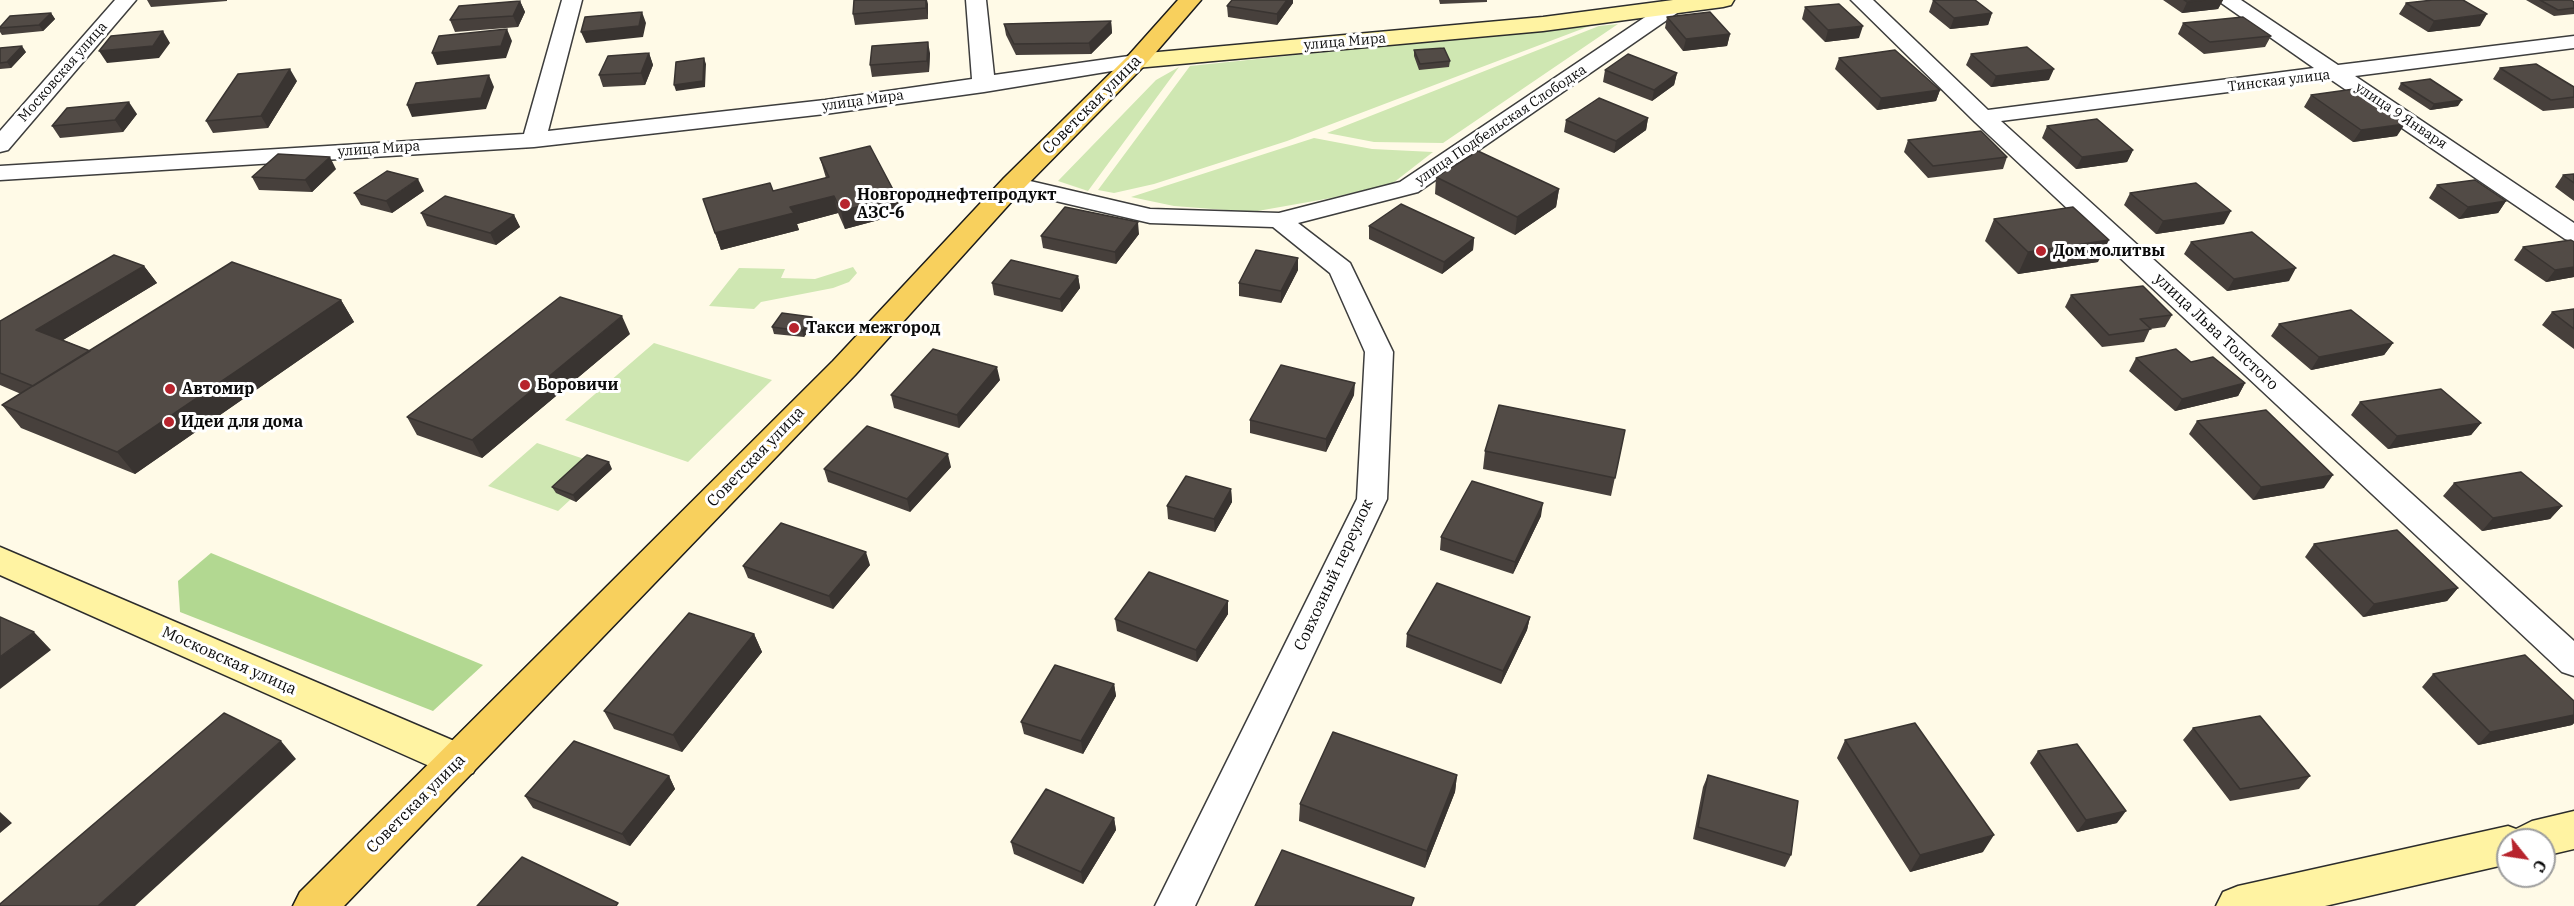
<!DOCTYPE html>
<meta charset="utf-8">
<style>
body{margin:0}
#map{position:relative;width:2574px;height:906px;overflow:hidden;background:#fffae7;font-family:"IBM Plex Serif",serif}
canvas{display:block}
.north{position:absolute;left:2496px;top:828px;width:60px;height:60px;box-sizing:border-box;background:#fff;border:2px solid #9d9d9d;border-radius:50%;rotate:120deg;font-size:16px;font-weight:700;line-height:24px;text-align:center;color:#0a0a0a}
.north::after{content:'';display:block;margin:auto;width:21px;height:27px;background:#b7242d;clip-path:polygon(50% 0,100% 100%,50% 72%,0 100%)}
</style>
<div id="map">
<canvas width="2574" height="906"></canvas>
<div class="north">С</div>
</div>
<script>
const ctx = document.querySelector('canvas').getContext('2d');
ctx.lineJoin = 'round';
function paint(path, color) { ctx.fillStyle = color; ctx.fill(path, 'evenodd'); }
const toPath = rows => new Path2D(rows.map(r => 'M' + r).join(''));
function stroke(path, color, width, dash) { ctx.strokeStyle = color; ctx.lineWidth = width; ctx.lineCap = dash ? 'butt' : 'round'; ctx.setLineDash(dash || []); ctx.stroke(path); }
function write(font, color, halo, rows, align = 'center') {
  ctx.font = font + ' "IBM Plex Serif",serif'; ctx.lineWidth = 6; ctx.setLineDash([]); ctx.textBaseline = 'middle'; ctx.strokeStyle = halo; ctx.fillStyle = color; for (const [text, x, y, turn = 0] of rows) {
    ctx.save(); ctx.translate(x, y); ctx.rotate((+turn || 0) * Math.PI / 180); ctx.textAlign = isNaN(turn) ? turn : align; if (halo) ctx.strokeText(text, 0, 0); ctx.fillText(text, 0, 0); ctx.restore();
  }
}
paint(toPath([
 [1595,24,1287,141,1154,184,1114,193,1098,190,1190,66],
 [1618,24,1443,143,1374,142,1327,133,1599,26],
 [1179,67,1088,191,1058,181,1156,80],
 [1314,138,1372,149,1433,152,1393,183,1331,198,1252,212,1174,206,1131,197],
 [853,267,857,273,849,282,833,288,761,302,754,309,709,306,739,268,785,269,781,278,815,279],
 [654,343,772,380,688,462,565,420],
 [537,443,590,461,571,499,558,511,488,486]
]), '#cfe7b2');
paint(toPath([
 [211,553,483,665,433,711,180,612,178,581]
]), '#b2d891');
const minor = toPath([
 [115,0,136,0,8,150,0,152,0,131,115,0],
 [562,0,582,0,548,131,825,100,972,79,966,0,986,0,994,75,1136,55,1144,56,1147,61,1144,66,1136,67,984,92,825,114,534,147,0,180,0,166,524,134,562,0],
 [1851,0,1873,0,1988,110,2314,68,2217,0,2241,0,2338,65,2574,36,2574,48,2355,76,2574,223,2574,242,2565,239,2330,79,2001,121,2574,641,2574,676,2562,672,1975,122,1851,0],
 [1673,1,1680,3,1683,7,1680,11,1418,192,1298,223,1350,263,1393,352,1387,499,1195,906,1155,906,1357,499,1365,352,1330,273,1273,227,1150,223,1004,189,1001,184,1004,179,1013,177,1150,209,1279,213,1400,182,1666,3,1673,1]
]);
const secondary = toPath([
 [1673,0,1734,0,1731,5,1723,7,1543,31,1136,68,1128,66,1124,61,1128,56,1136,54,1543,17,1673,0],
 [0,547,473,749,479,761,473,773,459,778,445,773,0,575,0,547],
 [2574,811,2574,849,2544,856,2544,840,2508,840,2508,864,2325,906,2216,906,2223,892,2238,886,2508,826,2516,829,2532,821,2574,811]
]);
const primary = toPath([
 [1178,0,1201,0,1144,66,1022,190,855,375,344,906,293,906,300,892,833,361,1004,178,1128,56,1178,0]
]);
stroke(minor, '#3d3d3d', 3);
stroke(secondary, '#2c2c2c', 3);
stroke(primary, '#1b1b1b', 3);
paint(minor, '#fff');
paint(secondary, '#fff3a2');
paint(primary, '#f8d05d');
paint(toPath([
 [147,0,227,0,227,1,151,7],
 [854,0,927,0,928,19,855,25,853,14],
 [1232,0,1293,0,1293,3,1277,25,1228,17,1227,6],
 [1439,0,1487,0,1487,2,1440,4],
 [1933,0,1992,13,1988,25,1950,29,1929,12],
 [2163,0,2223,0,2218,9,2182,13],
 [2526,0,2571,0,2574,2,2574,14,2554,16],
 [520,1,525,12,518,27,455,32,450,20],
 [2406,3,2480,26,2428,32,2399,14],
 [1805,7,1859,38,1825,42,1802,19],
 [51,13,55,19,43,31,2,35,0,32,0,27],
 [1667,17,1730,34,1727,46,1683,51,1665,28],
 [1111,21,1112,33,1091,54,1016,55,1006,35,1004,24],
 [2183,23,2271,36,2265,47,2204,54,2178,34],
 [0,48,26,52,11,68,0,69],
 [1414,50,1450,61,1449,67,1419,70,1414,56],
 [649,53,653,65,645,85,603,87,599,75],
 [930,53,929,72,872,77,870,65],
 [1971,54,2049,80,1991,87,1966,65],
 [1839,58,1940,90,1936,101,1877,110,1835,69],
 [2500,68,2574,87,2574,108,2543,111,2493,79],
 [1605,70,1677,73,1674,85,1652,101,1603,82],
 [297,81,268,128,213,133,206,121],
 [2401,83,2458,106,2430,110,2398,89],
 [2311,95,2397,136,2353,142,2304,107],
 [137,114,123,132,60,138,52,126],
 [1648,118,1646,130,1614,153,1564,132,1566,120],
 [2047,126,2133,150,2127,162,2076,169,2042,138],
 [1908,140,2007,157,2003,169,1928,178,1904,152],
 [820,158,897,197,901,214,845,229,838,213,797,224,799,230,721,250,703,199,773,191,826,178],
 [336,169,312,192,259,190,252,177],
 [2574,174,2574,201,2555,187,2563,175],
 [1436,177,1559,189,1556,207,1515,235,1435,194],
 [2437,185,2506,201,2498,213,2459,219,2429,198],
 [424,191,392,213,361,205,354,193],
 [2130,193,2224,224,2156,234,2124,205],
 [421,213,514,215,520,227,496,245,427,226],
 [1994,219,2098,262,2018,274,1985,241],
 [1369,226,1474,238,1473,250,1442,274,1369,239],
 [1139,234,1116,264,1043,248,1041,236],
 [2191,242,2289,281,2227,291,2184,254],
 [2574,242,2574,277,2546,282,2514,260,2523,247],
 [144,266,157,283,63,340,90,351,341,300,354,322,135,474,21,428,2,405,21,394,0,385,0,321],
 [1298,270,1281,303,1239,296,1239,283],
 [1078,276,1080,288,1062,312,994,295,992,283],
 [2071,295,2172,315,2165,327,2150,329,2144,342,2102,347,2065,307],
 [2574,309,2574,349,2542,325,2552,312],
 [812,317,814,323,804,337,774,334,772,327],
 [2279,324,2393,343,2384,355,2311,370,2271,336],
 [630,334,482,458,417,435,407,417],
 [2136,358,2191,362,2245,383,2238,396,2175,411,2129,371],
 [1000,380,959,428,894,408,891,395],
 [1354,395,1326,452,1250,433,1250,420],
 [2360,402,2481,423,2471,435,2388,449,2351,415],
 [2197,421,2324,488,2253,500,2189,434],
 [1625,430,1611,496,1483,469,1485,451],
 [951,467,910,512,828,482,824,469],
 [612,469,576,502,556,493,552,487],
 [2454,483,2562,506,2550,519,2482,531,2443,496],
 [1231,489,1232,502,1215,532,1168,519,1167,506],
 [1541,516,1513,574,1440,550,1441,537],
 [2314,544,2458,588,2447,601,2363,617,2305,557],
 [870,565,833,609,748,578,743,566],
 [1228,614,1197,662,1117,631,1115,619],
 [1530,617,1527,630,1501,684,1406,647,1407,634],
 [754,634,762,652,682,752,614,729,604,711],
 [2433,674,2574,701,2574,723,2572,725,2478,745,2422,687],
 [1114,684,1116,696,1083,754,1024,734,1021,722],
 [2193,728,2310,776,2299,789,2230,801,2183,740],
 [1845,740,1983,852,1910,872,1837,758],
 [2038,751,2117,823,2077,832,2030,763],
 [1457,775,1455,792,1425,868,1299,821,1300,804],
 [1708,775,1791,855,1785,867,1693,839,1703,787],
 [669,776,675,789,630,846,533,808,525,796],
 [1114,818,1116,830,1083,884,1014,854,1011,842]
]), '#47403c');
paint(toPath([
 [926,0,927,0,928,4,928,19,926,8],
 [1287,0,1293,0,1293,3,1277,25,1277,14],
 [2205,0,2223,0,2218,9,2182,13,2187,2],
 [520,1,525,12,518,27,513,16],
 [642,12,646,23,643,37,586,43,581,32],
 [51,13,55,19,43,31,39,25],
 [1992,13,1988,25,1950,29,1954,18],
 [2487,14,2480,26,2428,32,2434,21],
 [1111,21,1112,33,1091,54,1089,43],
 [1863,26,1859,38,1825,42,1828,30],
 [507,29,512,41,506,58,437,65,432,53],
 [163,31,170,43,159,58,107,63,99,51],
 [1730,34,1727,46,1683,51,1686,39],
 [928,42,930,53,929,72,927,61],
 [22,46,26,52,11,68,7,62],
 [649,53,653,65,645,85,641,73],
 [704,58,706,64,705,87,676,91,674,85],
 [290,69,297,81,268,128,261,116],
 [2054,69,2049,80,1991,87,1996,76],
 [1677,73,1674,85,1652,101,1654,90],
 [489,75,494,87,486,109,412,117,407,105],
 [1940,90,1936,101,1877,110,1881,98],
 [2462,100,2458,106,2430,110,2434,104],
 [129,102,137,114,123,132,115,120],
 [1648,118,1646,130,1614,153,1616,141],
 [2405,124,2397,136,2353,142,2361,130],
 [2133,150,2127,162,2076,169,2082,157],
 [330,157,336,169,312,192,305,180],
 [418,179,424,191,392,213,386,201],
 [1559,189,1556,207,1515,235,1517,217],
 [834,196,838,213,797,224,799,230,721,250,715,233,790,207],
 [897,197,901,214,845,229,841,211],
 [2506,201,2498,213,2459,219,2468,207],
 [2231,211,2224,224,2156,234,2163,221],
 [514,215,520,227,496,245,490,233],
 [1138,222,1139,234,1116,264,1115,252],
 [1474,238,1473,250,1442,274,1444,262],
 [2109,240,2098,262,2018,274,2028,252],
 [1298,258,1298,270,1281,303,1281,291],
 [144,266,157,283,50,348,36,330],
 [2574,267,2574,277,2546,282,2555,270],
 [2296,268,2289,281,2227,291,2234,279],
 [1078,276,1080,288,1062,312,1060,299],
 [341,300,354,322,135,474,117,452],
 [622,316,630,334,482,458,472,440],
 [812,317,814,323,804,337,802,331],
 [2393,343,2384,355,2311,370,2319,357],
 [997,367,1000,380,959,428,957,415],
 [1355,383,1354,395,1326,452,1326,439],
 [2245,383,2238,396,2175,411,2182,399],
 [2481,423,2471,435,2388,449,2397,436],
 [948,454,951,467,910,512,907,499],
 [609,462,612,469,576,502,573,495],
 [2333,475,2324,488,2253,500,2261,487],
 [1231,489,1232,502,1215,532,1214,519],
 [1543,503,1541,516,1513,574,1515,562],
 [2562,506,2550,519,2482,531,2493,518],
 [866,552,870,565,833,609,829,596],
 [2458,588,2447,601,2363,617,2374,604],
 [1228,601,1228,614,1197,662,1196,650],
 [1530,617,1527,630,1501,684,1503,671],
 [34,632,51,650,0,689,0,657],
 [754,634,762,652,682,752,673,735],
 [1114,684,1116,696,1083,754,1081,741],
 [2574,715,2574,723,2572,725,2478,745,2490,732],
 [281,741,296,759,135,906,98,906],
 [1457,775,1455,792,1425,868,1427,851],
 [669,776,675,789,630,846,622,834],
 [2126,811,2117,823,2077,832,2086,820],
 [0,812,12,823,0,833],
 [1114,818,1116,830,1083,884,1081,872],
 [1994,835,1983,852,1910,872,1920,855]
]), '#393431');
const building = toPath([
 [854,0,926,0,926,8,853,14,854,0],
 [1232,0,1287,0,1277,14,1227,6,1232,0],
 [1933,0,1975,0,1992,13,1954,18,1933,0],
 [2184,0,2205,0,2187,2,2184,0],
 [2433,0,2463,0,2487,14,2434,21,2406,3,2433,0],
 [2540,0,2571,0,2574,2,2574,8,2558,10,2540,0],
 [520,1,513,16,450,20,459,6,520,1],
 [1839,4,1863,26,1828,30,1805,7,1839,4],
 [642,12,639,26,581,32,585,17,642,12],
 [1710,12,1730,34,1686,39,1667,17,1710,12],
 [51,13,39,25,0,28,0,27,10,16,51,13],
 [2243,17,2271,36,2210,42,2183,23,2243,17],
 [1111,21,1089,43,1014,44,1004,24,1111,21],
 [507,29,501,46,432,53,439,36,507,29],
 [163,31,153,46,99,51,111,36,163,31],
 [928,42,927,61,870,65,872,46,928,42],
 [22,46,7,62,0,63,0,48,22,46],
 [2027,47,2054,69,1996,76,1971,54,2027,47],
 [1444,48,1450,61,1420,64,1414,50,1444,48],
 [1895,50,1940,90,1881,98,1839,58,1895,50],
 [649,53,641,73,599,75,608,56,649,53],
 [1628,54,1677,73,1654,90,1605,70,1628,54],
 [704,58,703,81,674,85,676,62,704,58],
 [2536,64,2574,87,2574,97,2551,100,2500,68,2536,64],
 [290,69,261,116,206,121,238,74,290,69],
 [489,75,481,98,407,105,416,83,489,75],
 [2430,79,2462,100,2434,104,2401,83,2430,79],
 [2354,89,2405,124,2361,130,2311,95,2354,89],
 [1599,98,1648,118,1616,141,1566,120,1599,98],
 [129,102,115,120,52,126,67,108,129,102],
 [2097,119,2133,150,2082,157,2047,126,2097,119],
 [1981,131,2007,157,1933,166,1908,140,1981,131],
 [870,146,897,197,841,211,834,196,790,207,794,213,715,233,703,199,770,183,773,191,829,177,820,158,870,146],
 [1478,151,1559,189,1517,217,1436,177,1478,151],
 [278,154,330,157,305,180,252,177,278,154],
 [387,171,418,179,386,201,354,193,387,171],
 [2574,174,2574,183,2563,175,2574,174],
 [2475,180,2506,201,2468,207,2437,185,2475,180],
 [2196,183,2231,211,2163,221,2130,193,2196,183],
 [445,196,514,215,490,233,421,213,445,196],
 [1401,204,1474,238,1444,262,1369,226,1401,204],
 [1065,207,1138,222,1115,252,1041,236,1065,207],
 [2073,207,2109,240,2028,252,1994,219,2073,207],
 [2252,232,2296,268,2234,279,2191,242,2252,232],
 [2571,240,2574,242,2574,267,2555,270,2523,247,2571,240],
 [1256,250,1298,258,1281,291,1239,283,1256,250],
 [114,255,144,266,36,330,90,351,33,386,0,373,0,321,114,255],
 [1011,260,1078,276,1060,299,992,283,1011,260],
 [232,262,341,300,117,452,2,405,232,262],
 [2143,286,2172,315,2140,319,2151,329,2109,335,2071,295,2143,286],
 [560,297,622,316,472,440,407,417,560,297],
 [2574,309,2574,329,2552,312,2574,309],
 [2351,310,2393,343,2319,357,2279,324,2351,310],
 [782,313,812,317,802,331,772,327,782,313],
 [933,349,997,367,957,415,891,395,933,349],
 [2176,349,2191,362,2213,357,2245,383,2182,399,2136,358,2176,349],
 [1281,365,1355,383,1326,439,1250,420,1281,365],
 [2441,389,2481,423,2397,436,2360,402,2441,389],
 [1499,405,1625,430,1615,478,1485,451,1499,405],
 [2266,410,2333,475,2261,487,2197,421,2266,410],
 [867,426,948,454,907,499,824,469,867,426],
 [587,455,609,462,573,495,552,487,587,455],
 [2521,472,2562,506,2493,518,2454,483,2521,472],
 [1186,476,1231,489,1214,519,1167,506,1186,476],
 [1472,481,1543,503,1515,562,1441,537,1472,481],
 [781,523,866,552,829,596,743,566,781,523],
 [2397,530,2458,588,2374,604,2314,544,2397,530],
 [1149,572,1228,601,1196,650,1115,619,1149,572],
 [1437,583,1530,617,1503,671,1407,634,1437,583],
 [689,613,754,634,673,735,604,711,689,613],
 [0,617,34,632,0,657,0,617],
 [2525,655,2574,701,2574,715,2490,732,2433,674,2525,655],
 [1055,665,1114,684,1081,741,1021,722,1055,665],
 [224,713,281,741,98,906,0,906,0,904,224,713],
 [2260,716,2310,776,2240,789,2193,728,2260,716],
 [1915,723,1994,835,1920,855,1845,740,1915,723],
 [1333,732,1457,775,1427,851,1300,804,1333,732],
 [574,741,669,776,622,834,525,796,574,741],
 [2077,744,2126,811,2086,820,2038,751,2077,744],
 [1708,775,1798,801,1791,855,1698,827,1708,775],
 [1046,789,1114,818,1081,872,1011,842,1046,789],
 [1282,850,1414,898,1411,906,1255,906,1282,850],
 [522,857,618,903,616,906,477,906,522,857]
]);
paint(building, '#524b46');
stroke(building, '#393431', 1.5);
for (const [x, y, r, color] of [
 [845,204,6,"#b7242d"],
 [2041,251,6,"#b7242d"],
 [794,328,6,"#b7242d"],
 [525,385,6,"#b7242d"],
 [170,389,6,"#b7242d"],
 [169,422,6,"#b7242d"]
]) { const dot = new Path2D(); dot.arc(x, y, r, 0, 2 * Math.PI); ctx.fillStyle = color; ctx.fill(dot); stroke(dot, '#fff', 2); }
write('14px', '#0a0a0a', '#fff', [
 ["улица Мира",1345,42,-5],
 ["Московская улица",63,72,-49],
 ["Тинская улица",2279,81,-7],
 ["улица Мира",863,101,-8],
 ["улица 9 Января",2401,116,34],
 ["улица Подбельская Слободка",1501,125,-34],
 ["улица Мира",379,149,-4]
]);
write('16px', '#0a0a0a', '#fff', [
 ["Советская улица",1092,105,-45],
 ["улица Льва Толстого",2216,332,43],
 ["Советская улица",756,457,-46],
 ["Совхозный переулок",1334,575,-65],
 ["Московская улица",229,661,24],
 ["Советская улица",416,804,-45]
]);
write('bold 16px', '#0a0a0a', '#fff', [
 ["Новгороднефтепродукт",857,195],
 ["АЗС-6",857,213],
 ["Дом молитвы",2053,251],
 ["Такси межгород",806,328],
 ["Боровичи",537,385],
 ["Автомир",182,389],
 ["Идеи для дома",181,422]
], 'left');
</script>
